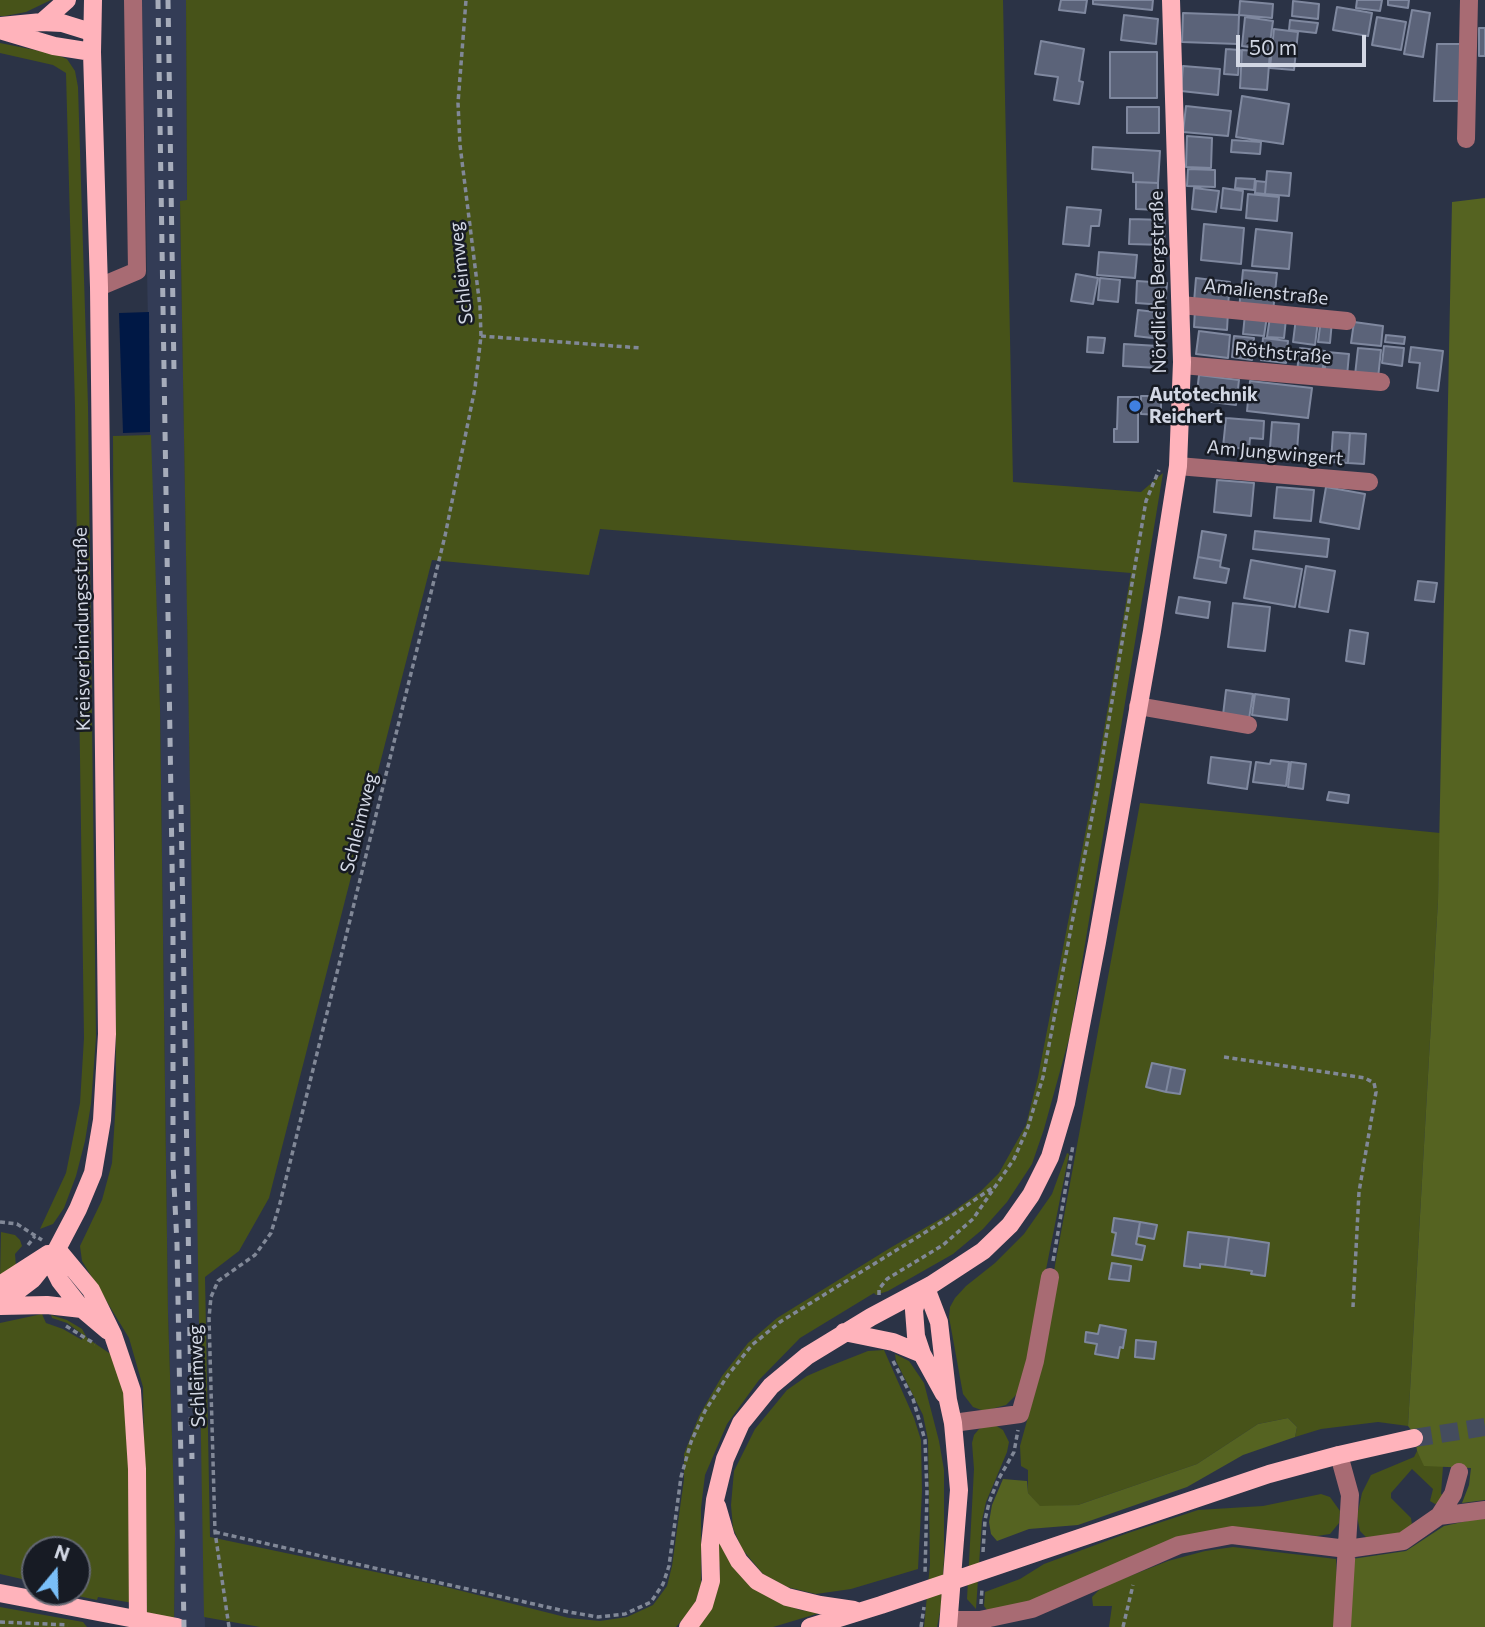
<!DOCTYPE html>
<meta charset="utf-8">
<style>
body{margin:0}
#map{position:relative;width:1485px;height:1627px;overflow:hidden;background:#2b3346;font-family:Commissioner,sans-serif}
canvas{display:block}
.north{position:absolute;left:21px;top:1536px;width:70px;height:70px;box-sizing:border-box;background:#171b24;border:2px solid #626671;border-radius:50%;rotate:19deg;font-size:19px;font-weight:700;line-height:28px;text-align:center;color:#d2d7e4}
.north::after{content:'';display:block;margin:auto;width:24px;height:32px;background:#7abff8;clip-path:polygon(50% 0,100% 100%,50% 72%,0 100%)}
.scale{position:absolute;left:1236px;top:35px;width:130px;height:32px;box-sizing:border-box;border:4px solid #d2d7e4;border-top:0;padding-left:9px;font-size:21px;line-height:24px;white-space:nowrap;color:#d2d7e4;-webkit-text-stroke:5px #171b24;paint-order:stroke}
</style>
<div id="map">
<canvas width="1485" height="1627"></canvas>
<div class="north">N</div>
<div class="scale">50 m</div>
</div>
<script>
const ctx = document.querySelector('canvas').getContext('2d');
ctx.lineJoin = 'round';
function paint(path, color) { ctx.fillStyle = color; ctx.fill(path, 'evenodd'); }
const toPath = rows => new Path2D(rows.map(r => 'M' + r).join(''));
function stroke(path, color, width, dash) { ctx.strokeStyle = color; ctx.lineWidth = width; ctx.lineCap = dash ? 'butt' : 'round'; ctx.setLineDash(dash || []); ctx.stroke(path); }
function write(font, color, halo, rows, align = 'center') {
  ctx.font = font + ' Commissioner,sans-serif'; ctx.lineWidth = 5; ctx.setLineDash([]); ctx.textBaseline = 'middle'; ctx.strokeStyle = halo; ctx.fillStyle = color; for (const [text, x, y, turn = 0] of rows) {
    ctx.save(); ctx.translate(x, y); ctx.rotate((+turn || 0) * Math.PI / 180); ctx.textAlign = isNaN(turn) ? turn : align; if (halo) ctx.strokeText(text, 0, 0); ctx.fillText(text, 0, 0); ctx.restore();
  }
}
paint(toPath([
 [142,0,186,0,187,201,180,201,205,1627,174,1627,175,1530,168,1313,160,708,150,432]
]), '#333c56');
paint(toPath([
 [0,0,51,0,26,12,5,16,0,16],
 [186,0,1003,0,1013,482,1141,492,1163,473,1070,1035,1044,1129,1032,1164,1007,1202,983,1229,953,1254,888,1291,876,1295,874,1293,800,1338,759,1380,727,1424,705,1475,701,1508,701,1585,694,1606,676,1627,260,1627,204,1617,180,201,187,200],
 [600,529,1131,573,1094,788,1038,1077,1026,1125,999,1173,980,1192,949,1214,890,1248,777,1318,748,1343,722,1376,699,1416,684,1454,684,1479,672,1566,667,1586,653,1605,627,1617,600,1621,569,1618,442,1586,210,1537,205,1277,239,1251,269,1198,432,560,589,575],
 [0,43,55,54,67,59,75,71,78,87,88,406,96,1037,91,1104,85,1141,76,1176,64,1208,53,1224,40,1229,66,1173,80,1103,84,1038,75,407,66,73,53,65,0,53],
 [151,435,160,708,168,1313,175,1530,174,1627,147,1627,143,1387,129,1338,82,1261,80,1246,102,1200,112,1163,116,1100,113,436],
 [1140,803,1440,833,1438,900,1408,1426,1378,1422,1321,1429,1295,1437,1297,1427,1288,1418,1258,1424,1197,1464,1078,1505,1040,1507,1028,1493,1028,1470,1021,1466,1020,1446,1041,1370,1055,1265],
 [1067,1153,1069,1154,1024,1380,1017,1394,1006,1405,984,1411,973,1407,963,1394,949,1317,950,1307,955,1298,966,1286,995,1263,1024,1234,1052,1194],
 [1,1232,15,1235,20,1240,22,1246,15,1254,16,1266,0,1279],
 [42,1314,46,1323,63,1329,82,1340,82,1334,67,1323,52,1318,51,1315,67,1320,82,1329,87,1338,112,1355,129,1382,133,1603,98,1597,97,1600,59,1592,77,1592,77,1550,35,1550,35,1582,0,1574,0,1323],
 [884,1350,914,1418,921,1440,922,1491,918,1569,851,1589,816,1594,787,1587,763,1574,742,1549,733,1528,731,1505,734,1471,755,1429,787,1390,807,1376,830,1366,868,1351],
 [895,1354,909,1361,924,1383,939,1441,944,1470,944,1559,941,1607,937,1627,924,1627,930,1564,928,1440,923,1415,896,1361],
 [987,1425,995,1425,1003,1430,1009,1442,1007,1452,986,1502,982,1520,976,1609,967,1599,974,1469,972,1443,974,1435,979,1429],
 [1417,1451,1425,1465,1443,1466,1441,1494,1444,1495,1439,1503,1435,1504,1430,1501,1433,1489,1412,1469,1391,1493,1391,1498,1411,1518,1412,1525,1399,1536,1366,1537,1360,1531,1357,1516,1362,1493,1371,1475,1414,1457],
 [1321,1494,1330,1497,1340,1511,1339,1523,1330,1534,1317,1536,1233,1529,1029,1602,995,1610,987,1610,984,1606,985,1592,1020,1579,1044,1564,1128,1533,1198,1510,1263,1506],
 [717,1532,727,1557,746,1581,774,1600,800,1610,823,1612,773,1627,698,1627,715,1599,719,1583,720,1569,715,1539],
 [1233,1547,1336,1559,1339,1627,1109,1627,1112,1606,1093,1606,1092,1597,1102,1587,1168,1561,1205,1551],
 [0,1607,83,1622,87,1627,0,1627]
]), '#475319');
paint(toPath([
 [1485,198,1485,1500,1462,1503,1469,1485,1471,1468,1424,1466,1417,1451,1415,1435,1408,1426,1438,900,1452,202],
 [1288,1418,1297,1427,1295,1437,1243,1455,1187,1487,1078,1525,1029,1529,997,1541,991,1534,989,1522,992,1505,1003,1479,1027,1481,1028,1493,1040,1506,1078,1505,1197,1464,1258,1424],
 [1485,1517,1485,1627,1344,1627,1352,1559,1406,1551,1444,1526]
]), '#556321');
paint(toPath([
 [149,312,150,432,123,433,119,313]
]), '#001845');
const building = toPath([
 [1061,0,1087,0,1085,13,1059,10,1061,0],
 [1093,0,1153,0,1152,10,1093,4,1093,0],
 [1357,0,1382,0,1380,11,1356,8,1357,0],
 [1388,0,1409,0,1408,8,1388,5,1388,0],
 [1240,1,1273,4,1272,18,1239,15,1240,1],
 [1293,1,1319,4,1318,19,1292,16,1293,1],
 [1337,7,1372,13,1368,36,1333,30,1337,7],
 [1412,10,1430,13,1423,57,1404,54,1412,10],
 [1183,13,1239,15,1238,44,1182,42,1183,13],
 [1124,15,1158,19,1156,44,1121,40,1124,15],
 [1245,17,1273,21,1269,50,1242,46,1245,17],
 [1377,17,1406,22,1401,50,1372,45,1377,17],
 [1290,20,1318,23,1316,33,1289,30,1290,20],
 [1479,28,1485,28,1485,56,1479,56,1479,28],
 [1274,29,1298,32,1294,70,1270,68,1274,29],
 [1041,41,1084,49,1079,81,1083,82,1079,104,1054,100,1058,77,1035,74,1041,41],
 [1437,44,1463,44,1461,101,1434,101,1437,44],
 [1226,49,1240,50,1238,75,1224,74,1226,49],
 [1242,50,1270,52,1267,90,1240,88,1242,50],
 [1110,52,1157,52,1157,98,1110,98,1110,52],
 [1183,66,1220,69,1218,95,1181,91,1183,66],
 [1242,96,1289,104,1283,144,1236,137,1242,96],
 [1186,106,1231,111,1228,136,1183,132,1186,106],
 [1127,107,1159,107,1159,133,1127,133,1127,107],
 [1187,136,1212,138,1211,168,1186,167,1187,136],
 [1232,140,1261,142,1260,154,1231,152,1232,140],
 [1093,147,1160,151,1158,183,1133,182,1133,173,1092,169,1093,147],
 [1188,169,1215,170,1215,187,1187,186,1188,169],
 [1267,171,1291,173,1289,196,1265,194,1267,171],
 [1236,178,1255,179,1254,190,1235,188,1236,178],
 [1256,181,1266,182,1265,194,1255,193,1256,181],
 [1136,182,1158,183,1158,210,1136,209,1136,182],
 [1194,188,1219,191,1216,212,1192,209,1194,188],
 [1223,188,1243,191,1241,210,1221,208,1223,188],
 [1248,194,1279,197,1277,221,1246,218,1248,194],
 [1067,207,1101,210,1099,226,1091,226,1089,246,1063,244,1067,207],
 [1130,219,1165,220,1164,245,1129,244,1130,219],
 [1204,224,1244,228,1241,264,1201,260,1204,224],
 [1256,229,1292,233,1289,269,1252,266,1256,229],
 [1099,252,1137,255,1135,278,1097,275,1099,252],
 [1243,270,1277,273,1273,312,1239,309,1243,270],
 [1076,274,1098,278,1093,304,1071,301,1076,274],
 [1100,278,1120,280,1118,302,1098,300,1100,278],
 [1196,278,1230,282,1228,306,1194,302,1196,278],
 [1137,281,1167,283,1165,305,1136,303,1137,281],
 [1195,309,1228,312,1227,330,1194,327,1195,309],
 [1138,310,1164,313,1161,339,1135,336,1138,310],
 [1245,314,1267,316,1264,336,1243,334,1245,314],
 [1270,317,1286,319,1284,338,1267,337,1270,317],
 [1296,318,1318,321,1315,345,1293,342,1296,318],
 [1321,319,1332,321,1330,343,1318,342,1321,319],
 [1354,322,1383,326,1381,346,1351,343,1354,322],
 [1199,331,1230,335,1228,358,1196,354,1199,331],
 [1386,335,1405,337,1404,344,1385,342,1386,335],
 [1234,336,1254,338,1252,360,1232,357,1234,336],
 [1088,337,1105,338,1103,353,1087,352,1088,337],
 [1263,338,1288,341,1286,363,1261,360,1263,338],
 [1124,344,1159,346,1158,368,1123,366,1124,344],
 [1384,346,1404,348,1402,366,1382,363,1384,346],
 [1411,347,1443,351,1438,391,1417,388,1420,363,1409,362,1411,347],
 [1300,348,1325,351,1322,374,1297,371,1300,348],
 [1358,348,1381,350,1378,378,1355,375,1358,348],
 [1327,352,1349,354,1347,376,1324,374,1327,352],
 [1199,375,1239,380,1236,405,1196,400,1199,375],
 [1250,381,1312,388,1308,418,1247,411,1250,381],
 [1141,396,1161,396,1161,415,1141,414,1141,396],
 [1118,397,1138,397,1138,442,1114,442,1114,429,1117,429,1118,397],
 [1226,418,1264,421,1263,439,1250,438,1249,449,1223,447,1226,418],
 [1272,422,1299,424,1297,451,1270,448,1272,422],
 [1333,432,1350,433,1348,463,1331,462,1333,432],
 [1350,433,1366,434,1364,464,1348,463,1350,433],
 [1217,480,1254,483,1251,516,1214,512,1217,480],
 [1277,487,1314,490,1311,521,1274,518,1277,487],
 [1326,487,1365,494,1359,529,1320,522,1326,487],
 [1202,531,1226,535,1221,561,1198,557,1202,531],
 [1255,531,1329,539,1327,557,1253,549,1255,531],
 [1198,557,1221,561,1220,567,1229,569,1226,583,1194,578,1198,557],
 [1251,560,1302,569,1295,607,1244,598,1251,560],
 [1306,566,1335,571,1328,612,1299,607,1306,566],
 [1418,581,1437,583,1434,602,1415,600,1418,581],
 [1179,597,1210,602,1208,618,1176,613,1179,597],
 [1233,603,1270,607,1265,651,1228,647,1233,603],
 [1350,630,1368,633,1364,664,1346,661,1350,630],
 [1226,690,1253,694,1249,719,1223,715,1226,690],
 [1255,694,1289,699,1287,720,1252,715,1255,694],
 [1211,757,1251,762,1247,789,1208,783,1211,757],
 [1271,760,1289,762,1286,786,1253,782,1256,762,1270,764,1271,760],
 [1291,762,1306,764,1303,789,1288,787,1291,762],
 [1329,792,1349,795,1348,803,1327,800,1329,792],
 [1152,1063,1171,1067,1166,1092,1146,1087,1152,1063],
 [1171,1067,1185,1070,1180,1094,1166,1092,1171,1067],
 [1114,1218,1140,1222,1136,1244,1145,1246,1142,1260,1112,1255,1116,1233,1112,1232,1114,1218],
 [1140,1222,1157,1225,1154,1239,1138,1236,1140,1222],
 [1188,1232,1229,1237,1225,1267,1200,1264,1200,1268,1184,1266,1188,1232],
 [1229,1237,1269,1243,1265,1276,1251,1274,1252,1271,1225,1267,1229,1237],
 [1112,1263,1131,1266,1129,1281,1109,1279,1112,1263],
 [1100,1325,1126,1330,1123,1348,1120,1347,1118,1358,1095,1354,1097,1344,1085,1342,1086,1332,1098,1334,1100,1325],
 [1136,1340,1156,1342,1154,1359,1135,1357,1136,1340]
]);
paint(building, '#5b6379');
stroke(building, '#7f889f', 2);
stroke(toPath([
 [1414,1438,1485,1427]
]), '#444c5e', 18, [18, 9]);
stroke(toPath([
 [481,336,641,348],
 [1224,1057,1365,1078,1374,1083,1376,1092,1359,1192,1353,1307],
 [0,1222,17,1224,42,1240],
 [28,1245,35,1236],
 [1053,1261,1073,1145],
 [879,1295,879,1289,887,1279,943,1245,973,1219,1014,1159,1028,1127,1043,1077,1097,790,1146,501,1159,470],
 [66,1326,95,1344],
 [893,1361,913,1399,925,1440,927,1492,925,1574],
 [215,1532,569,1612,598,1617,625,1614,651,1602,663,1584,669,1566,681,1477,691,1442,705,1411,728,1375,752,1345,780,1322,950,1217,992,1188],
 [983,1552,985,1520,989,1503,998,1480,1014,1452,1018,1430],
 [981,1604,982,1588],
 [0,1622,68,1625],
 [229,1627,215,1532,209,1318,211,1297,218,1281,255,1255,271,1233,280,1203,445,536,475,388,481,336,480,307,460,145,458,103,466,0],
 [921,1627,924,1607],
 [1123,1627,1133,1585]
]), '#818897', 3.5, [5, 3.5]);
stroke(toPath([
 [1466,139,1469,0],
 [99,287,137,271,133,0],
 [1181,305,1347,321],
 [1182,365,1381,382],
 [1178,466,1369,482],
 [1138,706,1248,725],
 [953,1423,1020,1414,1035,1361,1050,1277],
 [1339,1455,1350,1495,1342,1627],
 [1439,1516,1485,1510],
 [950,1620,980,1620,1032,1609,1179,1545,1232,1535,1347,1549,1403,1541,1439,1516,1453,1494,1459,1472]
]), '#a86b73', 18);
stroke(toPath([
 [42,22,67,0],
 [0,26,42,22,62,23,91,32],
 [0,30,54,46,92,52],
 [57,1249,91,1290,113,1335,132,1391,137,1469,138,1627],
 [57,1250,55,1271,60,1281,82,1309,108,1331],
 [0,1285,48,1254],
 [926,1288,939,1322,948,1400,953,1423,959,1490,948,1627],
 [920,1291,914,1310,916,1336,922,1354,944,1394],
 [0,1304,33,1279,57,1249,78,1209,93,1173,102,1120,107,1034,99,287,92,52,93,0],
 [0,1306,47,1305,82,1309],
 [844,1332,893,1342,922,1354],
 [717,1506,726,1537,739,1561,757,1581,787,1597,820,1605,854,1610],
 [0,1593,177,1627],
 [688,1627,704,1605,711,1581,710,1545,715,1500,725,1459,741,1423,771,1386,807,1356,871,1317,931,1285,983,1251,1010,1225,1031,1195,1050,1157,1066,1103,1097,942,1152,631,1178,466,1182,362,1171,0],
 [810,1627,881,1605,1269,1474,1339,1455,1414,1438]
]), '#ffb3bb', 18);
stroke(toPath([
 [158,0,173,921,173,1164,177,1244,184,1627],
 [168,0,174,371],
 [181,805,192,1459]
]), '#a6acba', 5, [9, 9]);
for (const [x, y, r, color] of [
 [1135,406,7,"#3f7fe0"]
]) { const dot = new Path2D(); dot.arc(x, y, r, 0, 2 * Math.PI); ctx.fillStyle = color; ctx.fill(dot); stroke(dot, '#171b24', 2.5); }
write('19px', '#d2d7e4', '#171b24', [
 ["Schleimweg",461,273,-96],
 ["Nördliche Bergstraße",1158,282,-91],
 ["Amalienstraße",1266,292,6],
 ["Röthstraße",1283,353,5],
 ["Am Jungwingert",1275,453,5],
 ["Kreisverbindungsstraße",82,629,-91],
 ["Schleimweg",359,823,-76],
 ["Schleimweg",197,1376,-92]
]);
write('bold 19px', '#d2d7e4', '#171b24', [
 ["Autotechnik",1149,395],
 ["Reichert",1149,417]
], 'left');
</script>
